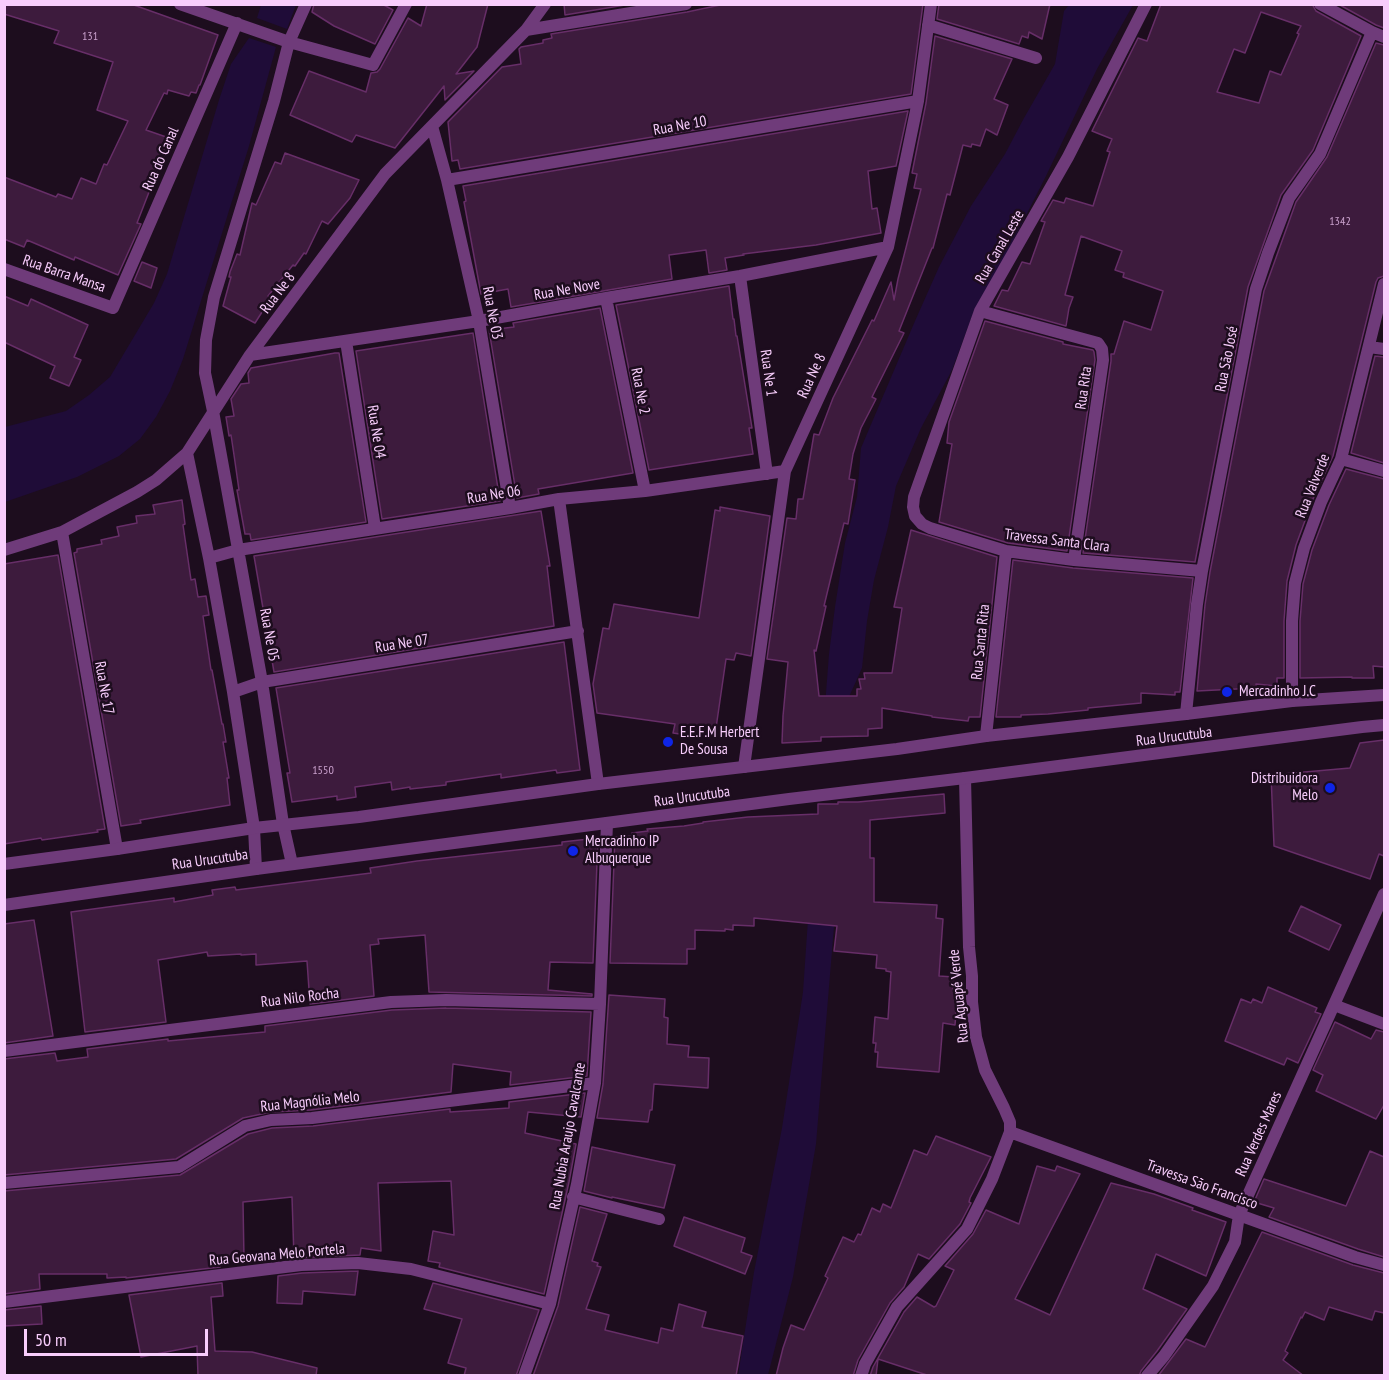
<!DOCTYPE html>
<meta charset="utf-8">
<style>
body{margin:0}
#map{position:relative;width:1389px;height:1380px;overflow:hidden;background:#1d0d1e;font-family:"PT Sans Narrow",sans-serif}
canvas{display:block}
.frame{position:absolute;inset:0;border:6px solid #f8cdfc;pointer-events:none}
.scale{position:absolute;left:24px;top:1329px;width:184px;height:27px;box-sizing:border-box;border:3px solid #f8cdfc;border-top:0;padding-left:8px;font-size:18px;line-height:21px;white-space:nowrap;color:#f8cdfc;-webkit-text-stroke:4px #1d0d1e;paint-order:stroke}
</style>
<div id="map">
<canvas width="1389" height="1380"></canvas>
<div class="frame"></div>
<div class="scale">50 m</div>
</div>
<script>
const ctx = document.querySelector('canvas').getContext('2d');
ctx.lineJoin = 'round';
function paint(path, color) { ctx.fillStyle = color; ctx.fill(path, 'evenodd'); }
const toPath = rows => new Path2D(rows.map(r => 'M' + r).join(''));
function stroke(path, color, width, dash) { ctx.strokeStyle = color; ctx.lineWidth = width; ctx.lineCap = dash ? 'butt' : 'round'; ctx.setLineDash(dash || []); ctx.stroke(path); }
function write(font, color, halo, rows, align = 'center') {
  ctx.font = font + ' "PT Sans Narrow",sans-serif'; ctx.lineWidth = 5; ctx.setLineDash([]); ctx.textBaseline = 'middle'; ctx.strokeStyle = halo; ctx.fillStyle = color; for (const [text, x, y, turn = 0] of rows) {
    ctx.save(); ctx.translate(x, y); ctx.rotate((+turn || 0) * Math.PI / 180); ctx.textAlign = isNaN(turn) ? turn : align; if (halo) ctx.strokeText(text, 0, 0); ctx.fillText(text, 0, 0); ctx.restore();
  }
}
paint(toPath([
 [261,5,296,5,287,29,257,18],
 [1069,5,1133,5,1097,69,1046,176,1009,249,974,311,952,370,921,428,896,486,888,527,874,580,867,621,862,668,848,699,825,706,829,654,835,607,845,543,857,497,861,448,915,321,939,267,971,206,1005,154,1024,118,1055,64,1064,11],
 [249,38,276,47,249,146,183,359,170,391,156,417,140,439,119,456,77,477,5,502,5,427,66,411,89,395,110,377,154,303,167,274,219,100,231,64],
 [812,861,839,866,816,1144,793,1277,768,1375,738,1376,754,1272,782,1128,803,992]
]), '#1f0c38');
const building = toPath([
 [4,4,131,4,218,35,200,85,199,85,196,93,191,92,189,96,168,90,167,94,164,93,146,130,172,139,156,174,137,223,141,224,118,275,75,257,74,260,27,240,24,247,4,239,4,177,56,197,58,194,72,199,81,178,96,184,104,164,107,165,128,121,97,110,113,62,54,43,59,31,4,14,4,4],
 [314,4,382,4,393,10,375,44,334,26,312,12,314,4],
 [427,4,488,4,477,47,456,74,474,71,445,100,444,86,395,148,356,135,352,142,290,115,309,71,366,92,371,73,377,72,380,69,408,18,421,26,427,4],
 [564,4,631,4,565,15,564,4],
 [725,4,923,4,911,94,460,169,458,160,452,161,448,122,502,67,521,64,519,49,521,47,543,43,543,40,552,38,551,34,687,12,725,4],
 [939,4,1050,4,1042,39,1029,32,1028,38,1022,36,1019,44,937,19,939,4],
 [1161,4,1312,4,1316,11,1361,36,1313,150,1281,195,1248,287,1195,562,1083,553,1111,361,1111,354,1114,354,1124,321,1151,330,1163,291,1123,277,1124,273,1115,270,1122,251,1081,236,1065,295,1073,297,1069,308,1066,326,994,306,1002,290,1008,291,1022,262,1030,264,1045,222,1041,221,1053,200,1064,203,1066,198,1093,206,1110,152,1107,151,1112,139,1092,131,1138,38,1147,41,1161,4],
 [1261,12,1301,26,1297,33,1299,34,1281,75,1270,71,1259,103,1217,92,1234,49,1245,53,1261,12],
 [1338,4,1384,4,1384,28,1376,25,1338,4],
 [935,36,1012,59,994,99,1008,105,997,135,986,129,980,146,972,144,971,147,963,145,950,195,947,194,933,248,932,248,899,331,904,333,872,397,876,399,861,428,853,454,849,479,855,480,848,524,844,523,824,606,826,606,816,651,814,650,819,696,857,696,857,689,861,689,859,679,865,679,864,673,892,673,902,608,894,607,911,530,997,557,980,717,969,717,968,721,932,717,932,716,882,708,882,728,868,729,868,736,821,737,821,741,782,743,783,716,788,662,767,659,787,518,796,519,798,499,803,499,814,434,819,435,833,398,872,320,874,321,891,282,894,300,898,279,921,189,914,188,917,174,912,173,926,103,935,36],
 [1376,43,1384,45,1384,276,1378,278,1376,282,1333,456,1313,499,1296,545,1287,581,1284,621,1284,678,1277,678,1277,686,1256,684,1256,688,1197,691,1205,605,1210,572,1264,291,1296,202,1327,157,1376,43],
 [908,111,896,166,868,171,872,209,877,208,881,233,816,245,743,254,744,255,725,258,727,270,709,273,706,250,669,255,672,279,511,307,508,289,481,294,464,202,466,201,463,186,908,111],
 [285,153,359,180,350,198,328,224,322,221,306,254,304,253,295,266,293,265,268,296,271,298,255,323,223,306,231,277,229,277,230,272,237,254,240,255,252,203,256,205,275,162,281,164,285,153],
 [142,262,157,268,151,288,134,281,142,262],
 [729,286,733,319,734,319,736,336,737,336,752,428,749,428,753,454,649,470,616,305,729,286],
 [4,296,28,306,31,299,88,325,74,357,81,360,69,386,50,378,55,366,4,342,4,296],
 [600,308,633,473,538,489,539,494,517,498,489,330,514,327,513,323,600,308],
 [985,321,1063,342,1063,344,1093,350,1094,352,1095,360,1067,551,1008,543,939,522,952,444,947,443,949,422,985,321],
 [473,333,500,501,382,519,356,351,473,333],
 [335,353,339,353,366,522,251,540,250,534,245,534,237,490,239,490,234,455,231,435,229,436,226,417,234,416,231,399,241,384,249,383,248,373,251,368,335,353],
 [1375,356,1384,357,1384,463,1351,453,1375,356],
 [1346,469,1384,479,1384,667,1373,666,1374,678,1352,678,1352,677,1300,678,1300,621,1303,584,1312,550,1329,505,1346,469],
 [182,500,185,524,183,525,191,580,195,579,198,597,206,596,209,615,203,616,211,670,212,670,222,724,223,724,226,742,223,742,229,778,227,778,230,805,140,820,141,823,121,826,74,553,77,552,77,549,102,544,101,540,119,536,117,527,137,523,136,516,155,514,153,505,182,500],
 [720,507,770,516,751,656,736,653,734,660,726,659,716,728,702,726,700,737,673,733,675,724,597,713,593,684,603,628,609,629,614,604,699,618,715,510,720,511,720,507],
 [541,511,550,566,547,566,554,626,274,672,254,556,541,511],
 [58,555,105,829,97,830,98,832,42,840,41,838,4,844,4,564,58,555],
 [1013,560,1073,568,1193,578,1180,692,1175,692,1175,695,1141,693,1141,703,1088,708,1088,710,1048,714,1021,715,1021,717,996,717,1013,560],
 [564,642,580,770,557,773,556,770,501,778,501,774,446,782,446,785,410,789,410,787,392,790,391,782,355,787,356,797,337,800,337,796,292,802,287,773,290,773,276,688,564,642],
 [1384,740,1384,856,1379,854,1370,879,1274,846,1271,775,1350,768,1360,743,1384,740],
 [944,794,945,813,870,820,870,858,874,858,874,902,937,905,936,918,943,919,939,976,954,977,953,989,958,990,955,1025,943,1023,939,1072,877,1067,878,1052,875,1052,876,1043,873,1043,875,1017,888,1019,891,972,886,971,886,969,876,968,877,955,834,951,837,926,754,918,754,926,733,925,733,930,725,929,725,931,695,930,695,949,687,949,687,964,610,963,615,837,632,836,632,833,648,831,647,829,684,826,703,823,703,822,748,817,818,814,818,804,838,804,838,802,858,802,944,794],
 [598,838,593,963,550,962,548,990,592,994,592,996,429,992,425,935,378,939,379,944,370,945,374,996,310,1004,307,961,256,965,256,954,241,955,241,954,208,956,207,952,158,960,166,1022,85,1032,71,912,174,898,174,902,213,895,212,890,235,887,236,890,371,873,370,868,417,861,562,845,562,842,598,838],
 [1301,906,1341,925,1329,950,1289,931,1301,906],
 [34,920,53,1036,4,1043,4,924,34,920],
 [1268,987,1317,1008,1315,1012,1321,1014,1298,1063,1287,1058,1284,1065,1225,1041,1241,999,1251,1003,1253,999,1262,1003,1268,987],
 [609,995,665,999,664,1017,668,1018,667,1044,689,1046,688,1057,709,1058,708,1088,654,1084,652,1110,650,1110,648,1122,597,1118,603,1084,609,995],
 [446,1008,591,1012,587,1076,510,1085,511,1072,453,1064,451,1092,311,1110,271,1112,243,1118,176,1159,4,1175,4,1059,55,1053,57,1061,88,1057,87,1049,168,1039,168,1041,265,1032,265,1026,392,1010,446,1008],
 [1335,1022,1371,1039,1376,1030,1384,1032,1384,1105,1376,1119,1316,1091,1323,1075,1313,1070,1335,1022],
 [585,1093,581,1117,528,1112,525,1133,576,1144,569,1182,544,1294,439,1267,440,1263,428,1261,433,1231,454,1235,451,1181,378,1183,381,1251,361,1248,360,1255,294,1258,292,1197,243,1202,244,1259,219,1261,220,1267,126,1278,126,1277,107,1278,107,1274,39,1274,40,1289,4,1294,4,1191,180,1175,248,1134,272,1128,313,1126,450,1109,450,1112,509,1108,509,1102,585,1093],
 [936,1136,991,1157,970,1198,969,1202,971,1203,960,1224,929,1259,918,1254,904,1287,890,1303,858,1360,853,1376,776,1376,783,1348,791,1325,804,1330,828,1278,825,1276,843,1237,854,1242,858,1234,861,1235,872,1208,880,1212,883,1204,891,1208,914,1150,927,1155,936,1136],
 [592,1147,675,1165,664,1208,612,1197,612,1198,584,1191,592,1147],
 [1370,1151,1384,1157,1384,1257,1358,1249,1269,1217,1274,1208,1254,1202,1264,1179,1346,1206,1370,1151],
 [1037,1166,1055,1171,1057,1166,1080,1174,1015,1299,1050,1315,1111,1183,1154,1194,1193,1208,1192,1210,1226,1222,1206,1276,1156,1254,1143,1289,1187,1309,1157,1351,1141,1371,1139,1376,930,1376,878,1359,876,1376,870,1376,873,1367,904,1312,917,1297,934,1307,936,1306,954,1270,945,1266,973,1234,986,1210,1019,1224,1037,1166],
 [580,1207,607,1214,592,1261,598,1263,597,1266,601,1267,586,1309,609,1315,605,1330,658,1343,661,1328,673,1331,679,1304,706,1312,702,1327,743,1336,736,1376,533,1376,558,1306,580,1207],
 [684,1217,745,1238,741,1252,752,1256,745,1274,674,1246,684,1217],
 [1262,1232,1353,1265,1384,1273,1384,1313,1375,1311,1372,1320,1329,1307,1324,1320,1305,1312,1302,1318,1301,1317,1285,1351,1288,1353,1283,1360,1304,1376,1158,1376,1186,1339,1205,1347,1262,1232],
 [358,1271,355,1295,303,1291,302,1304,277,1303,278,1276,302,1273,358,1271],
 [222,1283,223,1296,211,1297,215,1351,252,1352,317,1368,316,1376,198,1376,197,1346,141,1357,129,1295,222,1283],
 [433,1283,539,1310,516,1376,464,1376,466,1368,448,1363,462,1319,424,1309,433,1283],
 [41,1306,42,1324,4,1326,4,1310,41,1306]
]);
paint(building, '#3d1b3d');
stroke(building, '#672e68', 1.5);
stroke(toPath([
 [180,4,289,42,373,65,406,4],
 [1146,4,1068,157,980,311,914,497,913,507,915,516,922,524,930,528,1006,551,1074,560,1202,571],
 [1320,4,1372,32,1384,37],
 [928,25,1036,58],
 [526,30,686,4],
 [432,126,447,180,479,321,510,508],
 [447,180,918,101],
 [4,269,113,308,237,23],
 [740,276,767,474],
 [606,298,645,491],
 [980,311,1098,343,1102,349,1103,360,1074,560],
 [346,341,375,528],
 [1369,347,1384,349],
 [250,355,479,321,606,298,740,276,888,247],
 [187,453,209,558,233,692,254,828,256,869],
 [1341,459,1384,471],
 [559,499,598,784],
 [62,532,117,849],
 [4,550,62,532,137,492,156,480,187,453,250,355,385,174,526,30,545,4],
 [209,558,238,550,510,508,559,499,645,491,785,471],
 [233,692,262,682,578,631],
 [1292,701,1292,621,1295,583,1304,548,1321,502,1341,459,1384,284],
 [1186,714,1197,604,1202,571,1256,289,1268,253,1289,198,1320,154,1372,32],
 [986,736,1006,551],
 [744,767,785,471,888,247,918,101,931,4],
 [292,864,283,824,262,682,213,411,205,373,206,340,214,297,274,101,289,42,306,4],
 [1334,1005,1384,1024],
 [4,1051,391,1002,446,1000,600,1004],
 [1010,1132,1355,1257,1384,1265],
 [4,1183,179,1167,245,1126,271,1120,312,1118,595,1083],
 [573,1197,659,1219],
 [4,1302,301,1265,358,1263,411,1269,550,1304],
 [524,1376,550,1304,577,1184,595,1083,600,1004,607,823],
 [861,1376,865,1364,897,1307,967,1229,992,1179,1010,1132,1010,1122,1004,1108,985,1070,976,1037,972,1002,972,976,969,947,965,778],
 [1147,1376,1164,1356,1213,1286,1235,1242,1239,1215,1384,894]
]), '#6f3b7a', 12);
stroke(toPath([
 [4,864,117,849,254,828,359,817,598,784,897,749,986,736,1186,714,1292,701,1384,695],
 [4,905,256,869,789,799,965,778,1362,727,1384,725]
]), '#6f3b7a', 12);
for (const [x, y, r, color] of [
 [1227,692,6,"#0f25e6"],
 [668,742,6,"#0f25e6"],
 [1330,788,6,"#0f25e6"],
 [573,851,6,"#0f25e6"]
]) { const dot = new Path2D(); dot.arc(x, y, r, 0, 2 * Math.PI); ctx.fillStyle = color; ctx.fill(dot); stroke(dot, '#1d0d1e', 2); }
write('12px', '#c9a0cc', null, [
 ["131",90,37],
 ["1342",1340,222],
 ["1550",323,771]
]);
write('15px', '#f8cdfc', '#1d0d1e', [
 ["Rua Ne 10",680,126,-10],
 ["Rua do Canal",161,159,-66],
 ["Rua Canal Leste",1000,247,-60],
 ["Rua Barra Mansa",64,274,19],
 ["Rua Ne Nove",567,290,-10],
 ["Rua Ne 8",278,293,-53],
 ["Rua Ne 03",492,313,79],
 ["Rua São José",1227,359,-79],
 ["Rua Ne 1",768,373,82],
 ["Rua Ne 8",812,376,-65],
 ["Rua Rita",1084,388,-82],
 ["Rua Ne 2",640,391,79],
 ["Rua Ne 04",376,432,81],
 ["Rua Valverde",1313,486,-68],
 ["Rua Ne 06",494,495,-9],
 ["Travessa Santa Clara",1057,541,7],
 ["Rua Ne 05",269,635,80],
 ["Rua Santa Rita",981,642,-84],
 ["Rua Ne 07",402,644,-9],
 ["Rua Ne 17",104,688,80],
 ["Rua Urucutuba",1174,737,-7],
 ["Rua Urucutuba",692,797,-8],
 ["Rua Urucutuba",210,860,-8],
 ["Rua Aguapé Verde",959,996,-96],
 ["Rua Nilo Rocha",300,998,-7],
 ["Rua Magnólia Melo",310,1102,-6],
 ["Rua Verdes Mares",1259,1134,-66],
 ["Rua Nubia Araujo Cavalcante",568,1136,-80],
 ["Travessa São Francisco",1202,1185,20],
 ["Rua Geovana Melo Portela",277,1255,-5]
]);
write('15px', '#f8cdfc', '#1d0d1e', [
 ["Mercadinho J.C",1239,692],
 ["E.E.F.M Herbert",680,733],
 ["De Sousa",680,750],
 ["Distribuidora",1318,779,"right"],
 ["Melo",1318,796,"right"],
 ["Mercadinho IP",585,842],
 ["Albuquerque",585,859]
], 'left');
</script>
